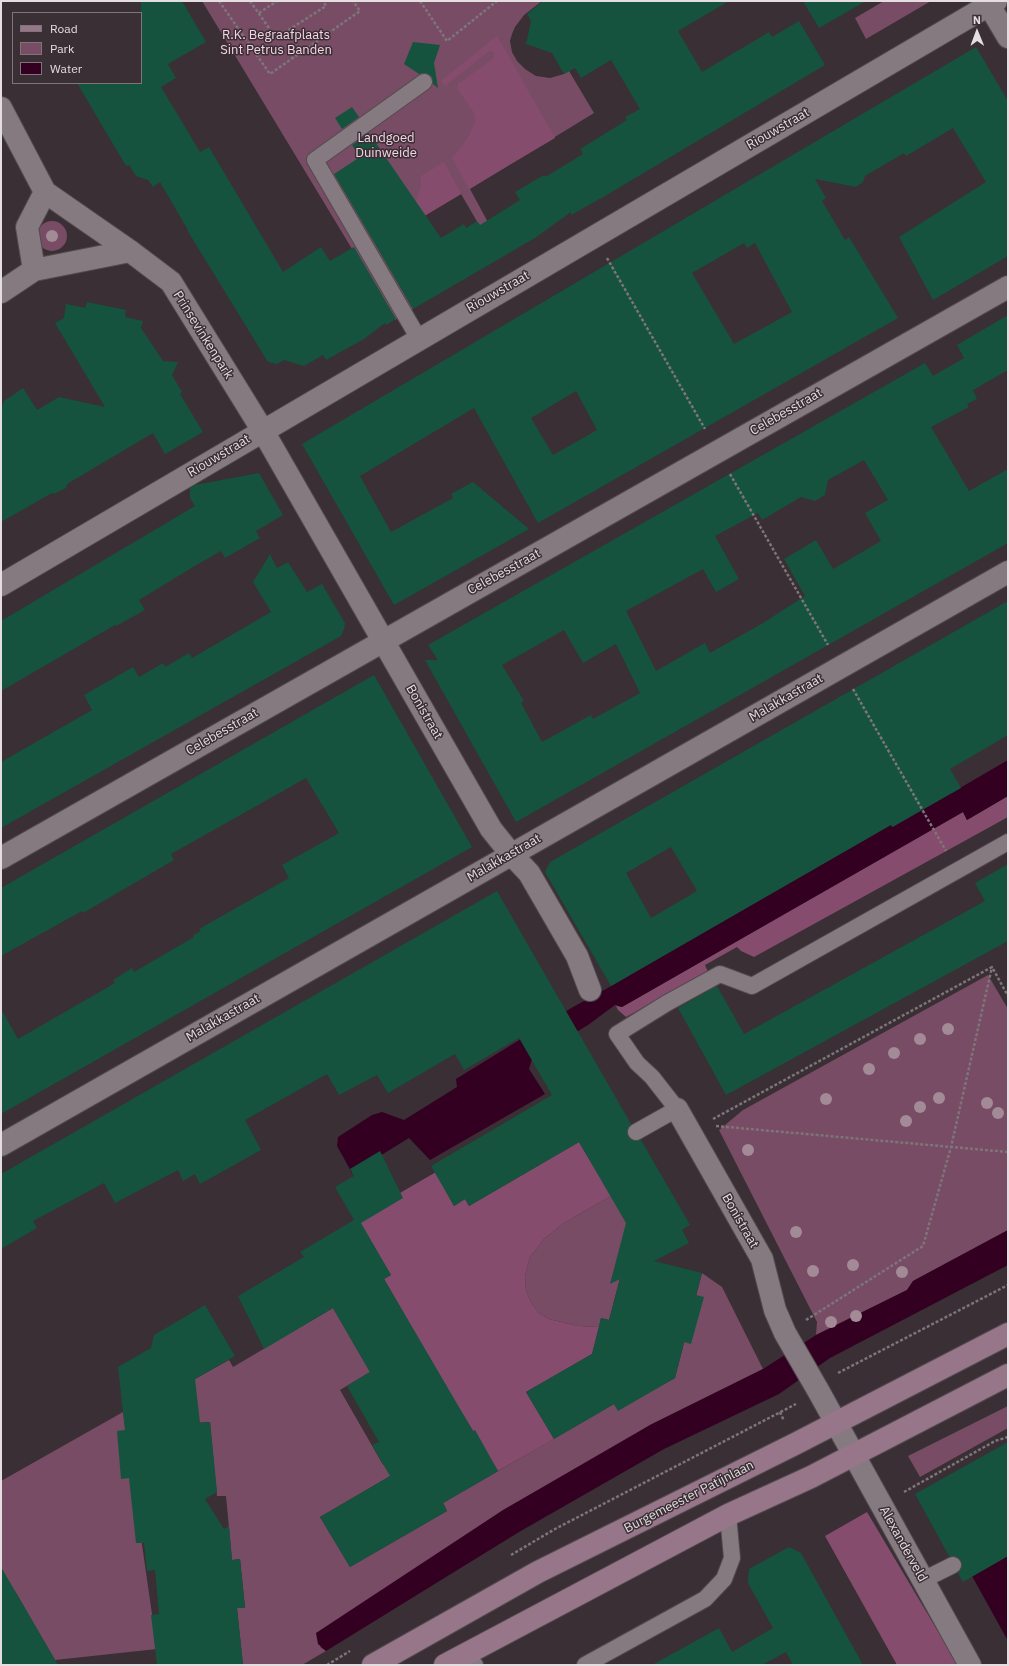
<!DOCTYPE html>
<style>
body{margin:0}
#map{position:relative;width:1009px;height:1666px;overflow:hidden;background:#392f34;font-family:"IBM Plex Sans",sans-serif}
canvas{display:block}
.frame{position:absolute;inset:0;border:2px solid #e4dee1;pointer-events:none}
.legend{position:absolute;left:12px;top:12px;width:130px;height:72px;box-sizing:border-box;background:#392f34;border:1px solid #7d7579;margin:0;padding:5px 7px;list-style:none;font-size:12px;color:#e4dee1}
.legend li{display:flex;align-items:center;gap:8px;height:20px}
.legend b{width:20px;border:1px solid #7d7579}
.north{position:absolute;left:957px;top:12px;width:40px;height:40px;-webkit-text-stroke:3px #392f34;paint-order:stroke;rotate:359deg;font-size:11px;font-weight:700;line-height:16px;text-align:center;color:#e4dee1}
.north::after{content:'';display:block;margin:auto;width:14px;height:18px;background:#e4dee1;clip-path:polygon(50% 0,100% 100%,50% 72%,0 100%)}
</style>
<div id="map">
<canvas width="1009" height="1666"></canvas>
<div class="frame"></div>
<ul class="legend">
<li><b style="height:5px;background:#98768a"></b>Road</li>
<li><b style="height:11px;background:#784c64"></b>Park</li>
<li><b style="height:11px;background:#302"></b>Water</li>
</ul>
<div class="north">N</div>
</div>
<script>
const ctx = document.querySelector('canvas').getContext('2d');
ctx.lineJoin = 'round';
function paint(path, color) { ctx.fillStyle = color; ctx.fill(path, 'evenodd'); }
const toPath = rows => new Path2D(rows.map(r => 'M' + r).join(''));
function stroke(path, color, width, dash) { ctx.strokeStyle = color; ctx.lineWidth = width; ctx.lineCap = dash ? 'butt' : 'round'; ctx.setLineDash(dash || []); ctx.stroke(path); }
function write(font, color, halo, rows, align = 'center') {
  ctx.font = font + ' "IBM Plex Sans",sans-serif'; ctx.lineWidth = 3; ctx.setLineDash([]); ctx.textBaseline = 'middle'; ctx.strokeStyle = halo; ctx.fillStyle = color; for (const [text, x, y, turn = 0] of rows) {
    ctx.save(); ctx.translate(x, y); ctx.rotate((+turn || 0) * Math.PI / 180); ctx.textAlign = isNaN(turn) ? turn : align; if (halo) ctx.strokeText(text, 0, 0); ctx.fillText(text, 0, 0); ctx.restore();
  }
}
paint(toPath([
 [202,1,542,1,524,15,515,27,512,34,510,41,512,52,517,61,525,69,536,76,550,78,564,74,569,71,594,113,470,189,490,226,482,230,461,194,376,245,413,309,395,320],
 [884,1,931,1,866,39,855,18],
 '37 236a15 15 0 1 1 30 0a15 15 0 1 1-30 0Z',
 [988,975,1008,1009,1008,1230,913,1281,907,1290,816,1335,817,1322,719,1130,743,1110],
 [611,1196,632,1232,609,1320,601,1318,599,1327,578,1326,549,1319,539,1313,532,1304,526,1291,525,1276,530,1257,544,1239,564,1223],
 [702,1273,722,1287,763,1369,650,1425,320,1647,326,1651,302,1665,243,1665,237,1608,245,1607,240,1559,232,1560,226,1496,217,1496,210,1422,192,1423,188,1383,229,1360,233,1367,333,1308,370,1372,340,1390,382,1463,392,1475,320,1517,350,1567,447,1511,443,1503,614,1404,618,1410,675,1378],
 [1008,1406,1008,1428,920,1477,908,1456],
 [123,1412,157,1649,55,1660,15,1591,1,1583,1,1481]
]), '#784c64');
paint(toPath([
 [497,36,555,138,469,189,452,158,463,145,470,134,475,122,475,116,473,111,457,88,458,84,494,58,494,52,489,51,445,86,441,81],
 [444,162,461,194,391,236,415,203,421,187,421,176],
 [1008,796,1008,817,754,957,741,951,737,947,705,965,708,972,626,1017,618,1010,615,1004,617,1006,622,1007,963,812,967,820],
 [579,1142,611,1196,564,1223,544,1239,530,1257,525,1276,526,1291,532,1304,539,1313,549,1319,578,1326,599,1327,592,1354,526,1392,554,1439,498,1471,454,1400,384,1279,391,1275,357,1218,436,1172,454,1206,465,1199,469,1206],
 [867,1512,958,1665,897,1665,825,1536]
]), '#864c6d');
paint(toPath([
 [1008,760,1008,796,967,820,963,812,622,1007,615,1005,588,1025,532,1059,529,1069,545,1094,430,1160,409,1138,352,1173,337,1146,338,1137,372,1115,382,1112,404,1120,457,1087,456,1079,573,1007,606,989,891,824,893,827],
 [1008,1230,1008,1265,830,1358,779,1394,664,1449,519,1532,326,1651,318,1644,316,1633,503,1510,650,1425,763,1369,816,1335,907,1290,913,1281],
 [1008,1556,1008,1641,972,1576]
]), '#302');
paint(toPath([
 [141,1,182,1,206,42,168,64,176,78,161,87,200,152,209,147,283,272,321,247,330,261,354,247,396,319,386,325,385,323,364,339,326,360,323,355,304,366,284,360,277,364,268,362,187,230,188,230,160,182,153,187,148,180,136,176,129,165,126,166,77,83,141,83],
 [543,1,729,1,678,31,702,72,769,32,772,37,799,21,825,65,605,196,571,215,571,212,535,238,413,309,334,174,360,157,352,145,369,133,441,238,464,224,466,228,477,221,480,225,520,200,515,192,542,176,547,176,583,154,580,149,627,120,625,117,640,109,611,60,581,78,575,68,564,74,552,53,526,44,531,21,527,14],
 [803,1,866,1,819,28],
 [413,42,440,45,434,63,438,88,433,84,432,77,428,74,423,73,419,74,404,64],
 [976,47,1008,101,1008,256,933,300,899,237,986,182,953,128,906,156,904,153,865,176,863,182,856,187,815,179,826,198,822,201,845,240,849,237,898,318,538,523,474,408,360,476,391,532,444,503,453,498,451,494,473,482,529,529,394,605,302,444],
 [744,243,747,248,755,243,792,312,734,344,692,273],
 [576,391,597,430,553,455,531,418],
 [352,107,359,117,342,129,335,118],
 [87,302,126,310,125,317,143,321,141,328,163,361,178,362,172,375,182,392,180,394,203,432,165,454,153,433,67,484,66,488,54,494,52,493,1,522,1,410,4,401,23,388,37,410,59,397,105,407,55,323,64,318,66,304,85,308],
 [1008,315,1008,370,973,390,977,399,967,404,969,407,931,427,969,491,1008,469,1008,543,516,822,425,660,438,660,428,645,925,363,933,376,964,358,957,345],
 [864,460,888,500,865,513,881,541,833,569,816,540,784,559,805,596,763,623,710,653,705,643,656,671,626,611,703,569,716,592,739,579,715,536,758,513,762,520,801,497,815,501,825,495,828,480],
 [564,630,583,663,616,644,640,693,593,719,591,715,542,742,521,703,524,701,502,665],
 [259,473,283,515,256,531,260,538,225,558,221,551,193,567,139,600,145,610,116,626,115,625,1,691,1,621,195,506,190,498,190,488,195,485],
 [270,554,277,568,288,562,307,592,322,584,345,623,344,629,341,636,1,828,1,762,92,710,84,695,133,667,139,677,163,663,165,667,189,653,192,658,271,612,253,582],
 [1008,601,1008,735,950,769,961,788,892,827,891,825,611,986,545,872,550,862],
 [671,847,697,891,651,918,626,873],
 [374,675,472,847,1,1114,1,1009,18,1039,115,983,113,980,132,968,134,972,194,937,193,935,201,931,199,929,289,878,282,865,339,833,306,778,171,854,174,860,83,913,82,911,1,956,1,888],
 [1008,864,1008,941,726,1095,678,1008,717,986,744,1034,985,901,975,883],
 [497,891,631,1124,627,1131,628,1137,635,1141,641,1140,690,1225,682,1230,689,1243,654,1261,702,1273,696,1295,704,1297,691,1344,684,1342,675,1378,618,1411,614,1404,554,1439,526,1392,592,1354,601,1318,609,1320,620,1279,610,1284,626,1223,579,1142,469,1206,465,1199,454,1206,431,1166,552,1095,519,1038,464,1070,455,1054,388,1093,377,1075,339,1095,327,1074,245,1120,261,1150,200,1184,195,1174,183,1181,178,1170,115,1203,104,1183,33,1221,37,1228,1,1249,1,1174],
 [380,1151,403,1198,361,1223,391,1275,384,1279,473,1431,475,1430,498,1471,443,1503,447,1511,350,1567,320,1517,390,1476,372,1445,379,1442,347,1386,370,1372,333,1308,264,1349,238,1296,304,1257,300,1252,354,1220,335,1187,354,1176,350,1169],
 [205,1305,235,1356,195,1379,200,1423,210,1422,217,1492,205,1499,224,1529,229,1526,232,1560,240,1559,245,1608,237,1608,243,1665,157,1665,151,1615,159,1614,155,1570,147,1571,144,1543,136,1543,129,1478,121,1479,117,1431,125,1430,118,1367,151,1348,154,1335],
 [1008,1442,1008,1556,963,1582,958,1573,962,1566,961,1560,954,1556,949,1556,915,1494],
 [789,1547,801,1553,863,1665,793,1665,786,1652,762,1665,652,1665,719,1628,732,1652,773,1628,748,1583,749,1569],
 [1,1567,58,1665,1,1665]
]), '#15533f');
const lane = toPath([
 [419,339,315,160,424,82],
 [636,1132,677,1109,652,1077,637,1063,617,1034,667,1003,720,974,752,986,1008,842],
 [923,1580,953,1565],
 [466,1654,475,1665],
 [585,1665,705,1599,724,1579,732,1558,728,1515]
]);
const street = toPath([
 [989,5,1008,37],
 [1,108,45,192,130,251,171,282,263,431,491,829,511,854,529,873,577,956,590,990],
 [34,270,27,227,45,192],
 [1,292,34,270,130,251],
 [1,585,996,1],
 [1,858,1008,287],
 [677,1109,762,1259,775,1310,785,1333,819,1392,970,1665],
 [1,1145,1008,572]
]);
const secondary = toPath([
 [373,1665,538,1572,795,1444,1008,1334],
 [445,1665,728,1515,811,1477,1008,1375]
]);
stroke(lane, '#534b4f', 18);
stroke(street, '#534b4f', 24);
stroke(secondary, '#534b4f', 24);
stroke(toPath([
 [219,1,270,74,360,11,353,1],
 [250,1,276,38,326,6,323,1],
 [420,1,447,41,497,1],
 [259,13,277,1],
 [607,258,705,429],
 [730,474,828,645],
 [853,689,946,851],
 [713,1119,992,967,1008,996],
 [716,1126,1008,1152],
 [806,1320,923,1246,951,1147,992,967],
 [838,1373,1008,1285],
 [780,1412,784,1421],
 [904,1492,995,1441,1008,1437],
 [511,1555,555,1529,796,1404],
 [327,1665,350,1651]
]), '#7d7579', 2.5, [3, 2]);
stroke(lane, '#857a80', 16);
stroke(street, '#857a80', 22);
stroke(secondary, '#98768a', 22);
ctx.fillStyle = '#a28a96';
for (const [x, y] of [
 [52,236],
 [948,1029],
 [920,1039],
 [894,1053],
 [869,1069],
 [939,1098],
 [826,1099],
 [987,1103],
 [920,1107],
 [998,1113],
 [906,1121],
 [748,1150],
 [796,1232],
 [853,1265],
 [813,1271],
 [902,1272],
 [856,1316],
 [831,1322]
]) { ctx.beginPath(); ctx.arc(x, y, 6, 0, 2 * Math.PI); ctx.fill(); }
write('13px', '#f8d4e7', '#392f34', [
 ["R.K. Begraafplaats",276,35],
 ["Sint Petrus Banden",276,50],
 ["Landgoed",386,138],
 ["Duinweide",386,153]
]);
write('13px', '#e4dee1', '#392f34', [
 ["Riouwstraat",778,129,-30],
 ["Riouwstraat",498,292,-30],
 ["Prinsevinkenpark",203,335,58],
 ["Celebesstraat",786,412,-30],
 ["Riouwstraat",219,456,-31],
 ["Celebesstraat",504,572,-29],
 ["Malakkastraat",786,698,-30],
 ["Bonistraat",424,712,60],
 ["Celebesstraat",222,732,-30],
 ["Malakkastraat",504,858,-30],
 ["Malakkastraat",223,1018,-30],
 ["Bonistraat",740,1221,60],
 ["Burgemeester Patijnlaan",689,1497,-27],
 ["Alexanderveld",903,1544,61]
]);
</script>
